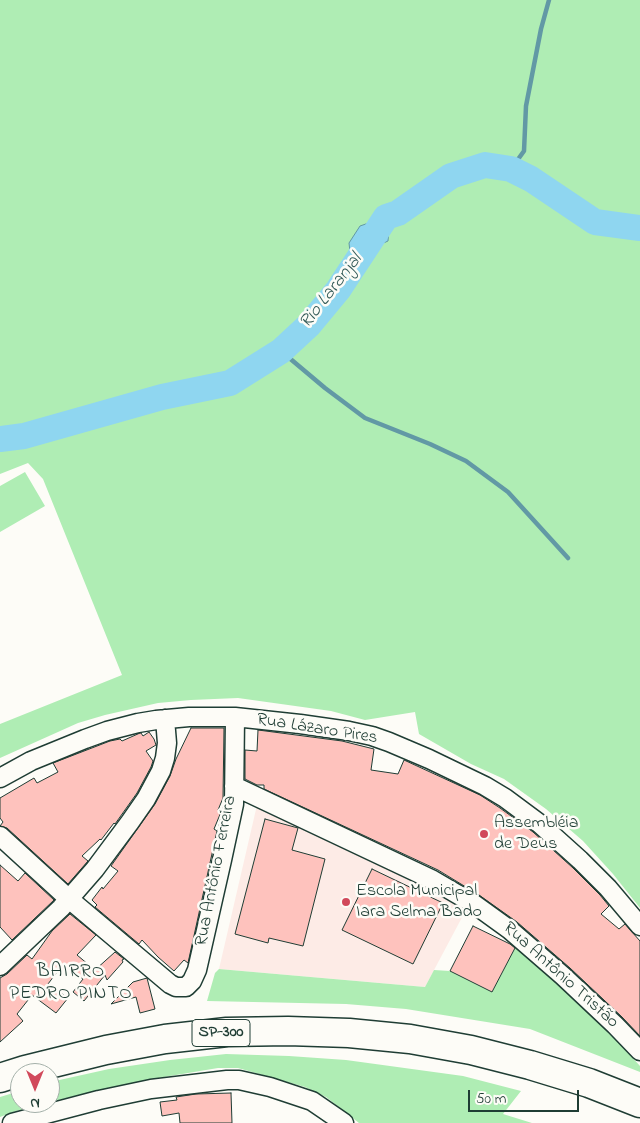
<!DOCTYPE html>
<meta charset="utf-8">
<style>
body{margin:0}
#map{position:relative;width:640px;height:1123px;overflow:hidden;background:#fdfcf7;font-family:"Indie Flower",sans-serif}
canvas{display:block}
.north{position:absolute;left:10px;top:1063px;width:50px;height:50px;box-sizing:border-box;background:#fdfcf7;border:1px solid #a4b0a9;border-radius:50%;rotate:180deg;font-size:14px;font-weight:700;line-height:20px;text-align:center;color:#1f3d34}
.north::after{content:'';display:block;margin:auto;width:18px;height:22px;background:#d1495b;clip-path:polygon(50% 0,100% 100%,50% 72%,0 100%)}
.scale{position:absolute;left:468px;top:1090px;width:111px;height:22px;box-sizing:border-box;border:2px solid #1f3d34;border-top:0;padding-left:6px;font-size:15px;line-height:18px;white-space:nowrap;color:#1f3d34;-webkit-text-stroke:4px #fdfcf7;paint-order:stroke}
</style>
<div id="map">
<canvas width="640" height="1123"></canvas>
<div class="north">N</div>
<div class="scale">50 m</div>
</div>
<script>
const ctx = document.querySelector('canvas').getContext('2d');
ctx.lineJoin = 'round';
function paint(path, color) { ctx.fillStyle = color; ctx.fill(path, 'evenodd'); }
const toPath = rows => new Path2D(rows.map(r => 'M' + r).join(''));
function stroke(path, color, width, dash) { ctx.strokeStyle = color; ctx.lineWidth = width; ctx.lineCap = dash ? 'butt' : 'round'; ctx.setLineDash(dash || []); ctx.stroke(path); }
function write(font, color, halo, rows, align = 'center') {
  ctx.font = font + ' "Indie Flower",sans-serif'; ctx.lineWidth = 5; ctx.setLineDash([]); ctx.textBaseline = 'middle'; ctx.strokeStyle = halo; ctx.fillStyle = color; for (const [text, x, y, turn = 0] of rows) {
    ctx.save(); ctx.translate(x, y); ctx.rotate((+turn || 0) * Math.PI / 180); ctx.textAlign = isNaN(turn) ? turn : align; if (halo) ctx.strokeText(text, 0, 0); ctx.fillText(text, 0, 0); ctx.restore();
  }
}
paint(toPath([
 [257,805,447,895,467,908,425,987,219,969]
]), '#fdebe6');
paint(toPath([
 [0,0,640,0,640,908,613,874,583,841,546,809,504,779,471,764,419,734,415,712,365,720,331,711,238,698,191,700,158,703,105,715,78,723,0,758,0,724,122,675,43,479,28,463,0,474],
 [25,472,45,506,0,532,0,486],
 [517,944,598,1020,640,1066,640,1072,530,1029,406,1009,346,1004,207,1001,215,973,219,969,425,987,434,970,450,971,492,992],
 [226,1054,289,1056,346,1060,463,1076,521,1091,503,1114,532,1123,359,1123,326,1097,305,1087,238,1068,218,1068,164,1077,112,1087,50,1102,50,1082,55,1081,109,1069,170,1060],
 [20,1091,20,1103,48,1103,16,1111,0,1117,0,1097]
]), '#afedb4');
const water = toPath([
 [386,217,389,229,388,241,379,245,349,284,338,290,341,273,350,252,349,243,360,226,386,217]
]);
paint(water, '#8fd6f0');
stroke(water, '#6299a5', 1);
stroke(toPath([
 [511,169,524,151,526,106,541,29,549,0],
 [281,351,325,388,365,418,430,444,466,461,508,492,568,558]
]), '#6299a5', 4.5);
stroke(toPath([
 [0,439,24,436,162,397,230,383,281,351,309,325,338,290,386,217,398,213,451,176,485,165,511,169,531,179,595,222,640,228]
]), '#8fd6f0', 26);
const building = toPath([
 [191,728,224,728,223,798,218,810,221,812,214,829,217,831,188,963,184,960,174,971,158,957,142,940,139,944,95,907,97,905,92,900,102,887,103,889,118,871,111,866,155,804,170,776,176,759,191,728],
 [258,730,342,741,374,749,371,770,398,774,404,760,480,795,500,808,533,832,573,868,600,895,609,906,601,914,619,929,625,924,640,941,640,1036,622,1017,570,968,517,922,479,895,438,870,264,789,264,785,257,785,245,779,245,750,257,751,258,730],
 [149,732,154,739,156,745,146,751,153,761,151,767,137,793,115,824,114,823,101,840,100,839,82,856,88,861,68,884,7,828,0,826,3,822,0,818,0,798,34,778,37,783,58,772,53,763,110,741,120,739,122,741,140,733,141,733,143,736,149,732],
 [265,819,298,828,292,850,325,859,303,946,269,938,268,943,235,934,265,819],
 [0,865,18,881,25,873,54,900,12,940,0,927,0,865],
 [372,869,443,903,413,964,342,930,372,869],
 [70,914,96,935,77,955,95,970,115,952,124,959,122,960,123,962,107,980,105,975,84,1001,73,992,83,979,63,964,48,984,68,998,56,1013,32,995,17,1014,23,1021,0,1042,0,978,7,974,27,955,32,959,52,931,70,914],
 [473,926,510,944,515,948,492,992,450,971,473,926],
 [147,978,155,1009,140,1013,136,997,111,1004,133,982,147,978],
 [231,1093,232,1123,180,1123,179,1113,162,1116,160,1102,177,1100,176,1097,196,1094,231,1093]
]);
paint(building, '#fec2bd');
stroke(building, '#1f3d34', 1);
const street = toPath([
 [0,778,31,761,85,739,107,731,138,723,156,720,189,717,235,717,300,724,349,731,372,736,389,742,429,759,485,786,505,798,540,824,580,860,608,888,640,926],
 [234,786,433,880,474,904,510,930,563,976,615,1025,640,1051],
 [0,836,69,899,170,984,176,987,186,987,192,981,197,970,222,860,234,804,235,717],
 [0,966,61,908,95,869,130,822,146,799,161,771,165,758,167,743,165,719],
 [12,1123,99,1100,151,1089,227,1080,239,1080,270,1087,312,1101,344,1123]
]);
const primary = toPath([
 [0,1078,25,1070,106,1050,165,1039,227,1032,288,1031,349,1033,410,1039,471,1050,530,1065,589,1083,640,1103]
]);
stroke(street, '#1f3d34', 21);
stroke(primary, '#1f3d34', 31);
stroke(street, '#fdfcf7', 18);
stroke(primary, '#fdfcf7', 28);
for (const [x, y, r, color] of [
 [484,834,5,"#d1495b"],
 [346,902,5,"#d1495b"]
]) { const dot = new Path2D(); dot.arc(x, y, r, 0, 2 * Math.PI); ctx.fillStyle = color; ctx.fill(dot); stroke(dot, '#fdfcf7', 2); }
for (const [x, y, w] of [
 [221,1033,58]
]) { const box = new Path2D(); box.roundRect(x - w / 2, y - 13.5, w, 27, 4); ctx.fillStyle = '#fdfcf7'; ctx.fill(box); stroke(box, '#1f3d34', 1); }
write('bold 16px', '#1f3d34', null, [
 ["SP-300",221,1033]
]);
write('18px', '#1f3d34', '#fdfcf7', [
 ["Rua Lázaro Pires",317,730,9],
 ["Rua Antônio Ferreira",217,871,-79],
 ["Rua Antônio Tristão",560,976,42]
]);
write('18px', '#1f3d34', '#fdfcf7', [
 ["Assembléia",494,824],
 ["de Deus",494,845],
 ["Escola Municipal",356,892],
 ["Iara Selma Bado",356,913]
], 'left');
write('italic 19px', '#355c5a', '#fdfcf7', [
 ["Rio Laranjal",332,292,-52]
]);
ctx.letterSpacing = '1px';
write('19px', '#1f3d34', '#fdfcf7', [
 ["BAIRRO",71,973],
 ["PEDRO PINTO",71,995]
]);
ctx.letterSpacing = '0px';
</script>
